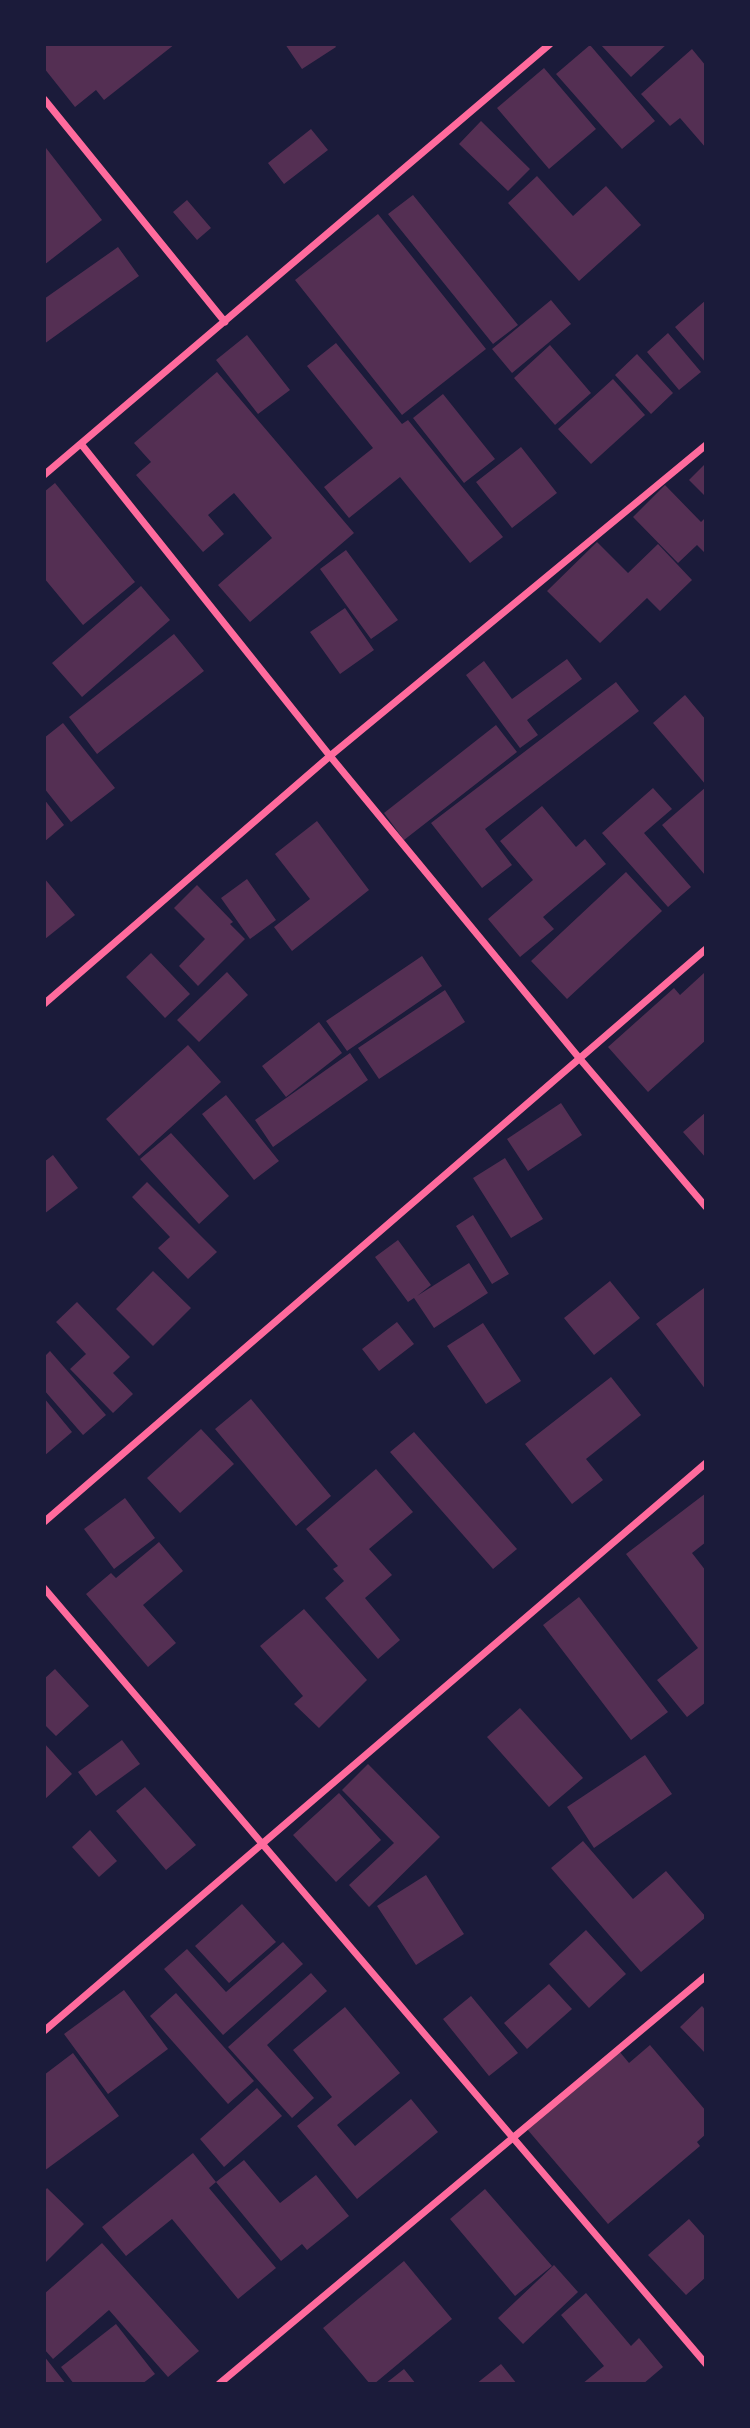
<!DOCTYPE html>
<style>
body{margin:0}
#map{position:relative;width:750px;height:2428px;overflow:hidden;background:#1b1b3a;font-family:"Roboto Condensed",sans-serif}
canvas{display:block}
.frame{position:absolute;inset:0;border:46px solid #1b1b3a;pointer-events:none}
</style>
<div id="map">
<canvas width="750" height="2428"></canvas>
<div class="frame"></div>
</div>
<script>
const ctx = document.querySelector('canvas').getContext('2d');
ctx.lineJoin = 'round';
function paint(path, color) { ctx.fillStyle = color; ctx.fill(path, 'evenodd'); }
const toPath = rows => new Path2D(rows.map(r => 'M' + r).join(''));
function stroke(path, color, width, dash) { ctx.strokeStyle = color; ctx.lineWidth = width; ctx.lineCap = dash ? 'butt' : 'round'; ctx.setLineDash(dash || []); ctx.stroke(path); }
paint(toPath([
 [44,44,175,44,104,100,96,90,75,107,44,68],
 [285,44,334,44,336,47,302,69],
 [600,44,667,44,631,77],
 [590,45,655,121,622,149,556,74],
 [692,49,706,66,706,148,680,118,670,126,641,94],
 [544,68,596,129,549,169,497,108],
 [481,121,530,169,508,191,459,144],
 [311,129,328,150,284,184,268,163],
 [46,148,102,220,44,265,44,149],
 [537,176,573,216,606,186,641,225,579,281,508,203],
 [413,195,518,325,493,344,388,214],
 [187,200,211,228,197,240,173,212],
 [378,214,486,349,402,415,295,280],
 [118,247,139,276,44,344,44,299],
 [551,300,571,324,512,373,492,349],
 [706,300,706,363,675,327],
 [668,333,701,372,679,390,647,352],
 [247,335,290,390,258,414,216,360],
 [336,343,402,424,408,420,503,537,470,563,400,477,349,518,324,487,373,448,307,366],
 [550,345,591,393,555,425,514,378],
 [637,354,673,393,651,414,615,375],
 [217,372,354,533,250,622,218,585,272,538,234,493,208,515,224,534,203,552,136,475,151,462,134,443],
 [613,379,645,415,591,464,558,429],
 [443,394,495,459,464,483,413,418],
 [521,447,557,493,512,528,476,482],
 [706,463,706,497,689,480],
 [55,483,135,582,83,625,44,578,44,492],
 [665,485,701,522,706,517,706,554,697,545,678,563,633,517],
 [597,542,628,573,658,544,692,580,660,611,647,598,600,643,547,591],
 [346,550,398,620,371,639,320,569],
 [141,586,170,620,82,697,52,663],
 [345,608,374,650,340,674,310,632],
 [174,634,204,671,97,754,69,717],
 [567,659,582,679,527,720,538,735,520,748,466,675,484,661,512,699],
 [616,682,639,711,485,829,512,865,482,888,431,823],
 [685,695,706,720,706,785,653,723],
 [63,723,115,788,71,822,44,788,44,738],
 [496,725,517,752,404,840,384,813],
 [706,787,706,874,705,875,662,825],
 [653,788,672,809,644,833,691,887,668,907,602,833],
 [44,799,64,825,44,842],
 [542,806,576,847,585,839,606,864,543,917,554,929,520,957,488,919,533,880,500,841],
 [317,821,369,890,292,951,274,927,310,899,275,854],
 [626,872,662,911,567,999,531,961],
 [44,878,75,915,45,939,44,939],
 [247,879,276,920,250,939,221,898],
 [197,885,233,922,230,924,245,939,198,986,179,966,205,939,174,908],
 [151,953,190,994,165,1018,126,977],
 [422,956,442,986,347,1051,326,1021],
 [227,972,248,995,199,1042,177,1020],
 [704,973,706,975,706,1040,648,1092,608,1047,674,988,680,995],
 [445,990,465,1022,379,1079,358,1048],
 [319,1022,342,1053,286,1097,262,1066],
 [188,1045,221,1082,139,1156,106,1119],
 [350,1053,368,1080,273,1147,255,1120],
 [226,1095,279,1161,254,1180,202,1114],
 [561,1103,582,1135,528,1171,507,1139],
 [706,1112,706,1158,683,1132],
 [171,1133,229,1196,199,1224,140,1159],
 [53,1155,78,1188,44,1214,44,1162],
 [505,1158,543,1219,511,1238,473,1178],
 [147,1182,217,1252,188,1279,158,1248,170,1237,132,1197],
 [473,1215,509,1274,492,1284,456,1226],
 [398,1240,431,1285,417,1296,469,1263,488,1293,434,1328,414,1298,408,1302,375,1257],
 [153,1271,191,1308,153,1346,116,1309],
 [610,1281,640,1318,594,1355,564,1318],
 [704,1288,706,1291,706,1390,656,1324],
 [77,1302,130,1357,113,1373,133,1394,113,1413,70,1369,86,1354,56,1322],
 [397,1322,414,1344,379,1371,362,1349],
 [483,1323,521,1381,486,1404,447,1346],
 [50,1351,106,1415,83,1435,44,1390,44,1357],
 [611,1377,641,1415,586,1459,603,1480,572,1504,525,1444],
 [44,1398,72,1432,44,1456],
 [251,1399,331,1496,296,1526,215,1429],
 [201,1429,234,1464,180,1513,147,1478],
 [414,1432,517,1549,493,1569,390,1452],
 [376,1469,413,1512,369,1549,392,1575,365,1598,400,1640,378,1659,325,1598,344,1581,333,1569,338,1566,306,1529],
 [706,1493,706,1542,692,1553,706,1571,706,1702,687,1717,657,1680,698,1648,626,1554],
 [125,1498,155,1538,114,1569,84,1529],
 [159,1542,183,1571,143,1605,176,1643,148,1667,86,1594,111,1573,116,1578],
 [579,1597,668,1712,631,1740,543,1625],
 [304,1609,367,1680,319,1728,294,1704,303,1696,260,1646],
 [55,1669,89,1706,56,1736,44,1724,44,1679],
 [520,1708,583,1778,549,1807,487,1737],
 [122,1740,140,1764,96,1796,78,1772],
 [44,1743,72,1774,44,1800],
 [645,1755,672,1794,594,1848,567,1807],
 [368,1764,440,1837,369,1907,349,1885,394,1843,342,1790],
 [145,1787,196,1845,166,1870,116,1811],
 [339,1793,381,1840,336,1882,293,1835],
 [90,1830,117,1861,99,1877,72,1847],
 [583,1841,633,1899,666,1871,706,1917,641,1972,551,1868],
 [426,1875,464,1934,416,1965,377,1906],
 [242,1904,276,1942,229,1983,195,1946],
 [586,1930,626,1974,589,2008,549,1964],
 [283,1942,303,1964,223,2035,164,1969,187,1949,226,1992],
 [311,1973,327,1991,267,2045,314,2098,292,2118,228,2047],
 [549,1984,572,2009,527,2049,504,2023],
 [124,1990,168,2049,108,2094,64,2034],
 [176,1993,254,2081,228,2104,150,2016],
 [471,1996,518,2053,489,2076,443,2019],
 [702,2006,706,2011,706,2054,680,2027],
 [345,2007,400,2073,337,2125,355,2146,411,2099,438,2132,357,2199,297,2126,332,2097,293,2050],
 [650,2045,706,2111,706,2134,697,2142,700,2146,608,2224,527,2129,619,2051,629,2063],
 [73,2053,119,2116,44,2171,44,2075],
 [257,2088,282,2116,224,2167,200,2139],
 [193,2153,216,2182,209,2188,276,2268,238,2299,172,2219,126,2256,102,2227],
 [244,2160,280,2203,316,2175,349,2216,307,2250,302,2244,281,2261,216,2182],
 [47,2188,84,2224,44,2264,44,2192],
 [485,2189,552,2266,515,2296,450,2219],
 [689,2219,706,2238,706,2277,686,2295,648,2255],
 [102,2243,199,2351,168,2377,109,2310,53,2359,44,2349,44,2294],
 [404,2261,452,2319,374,2384,370,2384,323,2328],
 [554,2265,578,2292,523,2344,498,2318],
 [586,2293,631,2346,639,2338,663,2367,643,2384,582,2384,604,2366,561,2315],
 [116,2324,155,2374,142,2384,74,2384,61,2367],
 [44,2356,66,2384,44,2384],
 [501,2364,517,2384,476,2384],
 [404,2369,416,2384,385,2384]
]), '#542f53');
stroke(toPath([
 [44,99,225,322],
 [81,444,330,756,580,1059,706,1207],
 [44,475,550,44],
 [44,1004,330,756,706,445],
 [44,1522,706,949],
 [44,1588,706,2364],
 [44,2031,706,1463],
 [219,2384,706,1976]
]), '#ff6b9d', 7);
</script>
